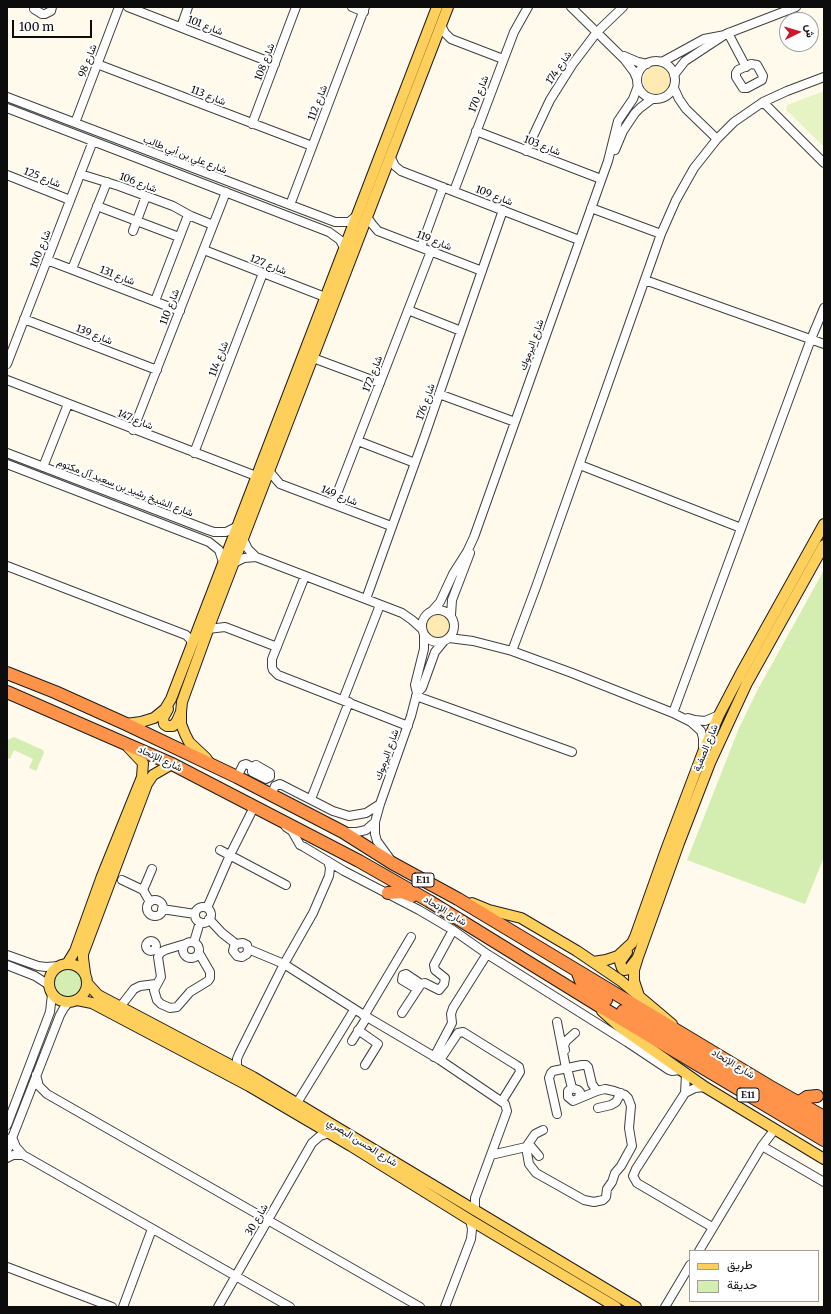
<!DOCTYPE html>
<meta charset="utf-8">
<style>
body{margin:0}
#map{position:relative;width:831px;height:1314px;overflow:hidden;background:#fffaec;font-family:Merriweather,Vazirmatn,serif}
canvas{display:block}
.frame{position:absolute;inset:0;border:8px solid #0c0c0c;pointer-events:none}
.legend{position:absolute;left:689px;top:1250px;width:130px;height:52px;box-sizing:border-box;background:#fff;border:1px solid #9e9e9e;margin:0;padding:5px 7px;list-style:none;font-size:12px;color:#0c0c0c}
.legend li{display:flex;align-items:center;gap:8px;height:20px}
.legend b{width:20px;border:1px solid #9e9e9e}
.north{position:absolute;left:779px;top:12px;width:40px;height:40px;box-sizing:border-box;background:#fff;border:1px solid #9e9e9e;border-radius:50%;rotate:85deg;font-size:11px;font-weight:700;line-height:16px;text-align:center;color:#0c0c0c}
.north::after{content:'';display:block;margin:auto;width:14px;height:18px;background:#ca1729;clip-path:polygon(50% 0,100% 100%,50% 72%,0 100%)}
.scale{position:absolute;left:12px;top:20px;width:80px;height:18px;box-sizing:border-box;border:2px solid #0c0c0c;border-top:0;padding-left:5px;font-size:12px;line-height:14px;white-space:nowrap;color:#0c0c0c;-webkit-text-stroke:3px #fff;paint-order:stroke}
</style>
<div id="map">
<canvas width="831" height="1314"></canvas>
<div class="frame"></div>
<ul class="legend">
<li><b style="height:5px;background:#ffcf5c"></b>طريق</li>
<li><b style="height:11px;background:#d4edb1"></b>حديقة</li>
</ul>
<div class="north">ش</div>
<div class="scale">100 m</div>
</div>
<script>
const ctx = document.querySelector('canvas').getContext('2d');
ctx.lineJoin = 'round';
function paint(path, color) { ctx.fillStyle = color; ctx.fill(path, 'evenodd'); }
const toPath = rows => new Path2D(rows.map(r => 'M' + r).join(''));
function stroke(path, color, width, dash) { ctx.strokeStyle = color; ctx.lineWidth = width; ctx.lineCap = dash ? 'butt' : 'round'; ctx.setLineDash(dash || []); ctx.stroke(path); }
function write(font, color, halo, rows, align = 'center') {
  ctx.font = font + ' Merriweather,Vazirmatn,serif'; ctx.lineWidth = 4; ctx.setLineDash([]); ctx.textBaseline = 'middle'; ctx.strokeStyle = halo; ctx.fillStyle = color; for (const [text, x, y, turn = 0] of rows) {
    ctx.save(); ctx.translate(x, y); ctx.rotate((+turn || 0) * Math.PI / 180); ctx.textAlign = isNaN(turn) ? turn : align; if (halo) ctx.strokeText(text, 0, 0); ctx.fillText(text, 0, 0); ctx.restore();
  }
}
paint(toPath([
 [824,570,824,857,805,904,687,860,739,728,757,691],
 [14,737,43,750,44,753,36,771,29,768,33,759,14,750,10,759,7,758,7,743,8,740],
 '54 982a16 16 0 1 1 32 0a16 16 0 1 1-32 0Z'
]), '#d4edb1');
paint(toPath([
 '643 80a15 15 0 1 1 30 0a15 15 0 1 1-30 0Z',
 '426 626a13 13 0 1 1 26 0a13 13 0 1 1-26 0Z'
]), '#ffeab4');
paint(toPath([
 [824,91,824,147,786,110,787,105]
]), '#e6f4c4');
const minor = toPath([
 [128,7,275,64],
 [352,7,364,12],
 [571,7,625,60,634,72,637,79],
 [34,9,42,14,45,14,51,11,52,7],
 [441,25,445,33,451,39,503,59],
 [181,27,188,7],
 [728,33,746,67],
 [624,56,638,62,647,64],
 '637 80a19 19 0 1 1 38 0a19 19 0 1 1-38 0Z',
 [662,62,704,39,725,35],
 [97,64,312,146],
 [751,64,757,65,763,76,762,80,747,88,743,88,736,77,736,73,738,70,751,64],
 [674,75,685,61,726,34,796,7],
 [674,88,679,99,686,109,717,139],
 [7,97,335,222,349,222,356,216],
 [763,102,824,163],
 [7,108,329,232,340,240,344,248],
 [75,123,119,7],
 [252,124,296,7],
 [476,131,601,179],
 [615,150,623,131,635,113,640,108,652,99],
 [526,151,550,100,572,65,597,32,623,7],
 [390,156,395,166,401,171,579,240],
 [80,174,119,186,173,206,191,216,213,225],
 [7,175,70,200],
 [454,191,514,32,528,7],
 [290,205,365,7],
 [97,206,179,237],
 [591,208,661,234],
 [367,217,372,224,378,231,482,271],
 [133,231,146,196],
 [421,247,443,187],
 [204,250,325,297],
 [47,260,180,311],
 [72,269,107,182],
 [645,280,824,344],
 [155,301,188,215],
 [408,310,461,331],
 [24,319,157,370],
 [313,358,380,383],
 [7,364,93,141],
 [7,380,256,476],
 [439,394,515,422],
 [133,430,226,192],
 [358,441,415,463],
 [7,453,208,530,214,532,226,532,236,527],
 [194,453,263,273],
 [7,464,209,542,219,550,223,562],
 [580,465,741,528],
 [43,467,68,404],
 [269,471,280,484,391,526],
 [333,504,431,251],
 [243,539,248,549,256,557,402,613,412,620,422,629],
 [234,563,244,558,256,557],
 [7,566,186,635,190,639,192,644],
 [305,576,272,659,272,667,273,670,278,675,408,726],
 [366,599,425,435,503,210],
 '422 626a16 16 0 1 1 32 0a16 16 0 1 1-32 0Z',
 [433,610,440,602,453,574,467,552,474,537,608,161,618,121,633,99,638,86],
 [451,615,452,600,470,553],
 [208,629,225,627,277,647],
 [449,638,473,641,512,651,572,673,673,713,691,722,701,731,703,738,703,750],
 [512,651,536,587,661,234,676,200,694,168,717,139,734,122,763,102,787,91,824,77],
 [417,693,415,685,424,649,424,634],
 [416,696,572,752],
 [343,700,380,605],
 [673,713,811,339,824,308],
 [688,718,695,720,705,721,719,715],
 [256,765,270,773,270,777,266,779,252,772,252,767,256,765],
 [237,777,243,765,246,764,252,767],
 [271,795,275,786,280,784,333,811,349,816,366,813,380,804],
 [311,799,349,702],
 [286,827,292,831,300,845,304,847,344,871,419,910,453,930,487,954,627,1042,669,1070,672,1071,680,1070],
 [343,832,357,832,366,830,375,822],
 [220,850,286,885],
 [390,859,377,841,375,834,375,822,380,804,411,716,417,693,422,688,435,652,444,641],
 [122,880,143,890,150,902],
 [143,890,152,869],
 '147 908a8 8 0 1 1 16 0a8 8 0 1 1-16 0Z',
 '195 915a8 8 0 1 1 16 0a8 8 0 1 1-16 0Z',
 [207,908,230,855,254,807],
 [162,909,195,914],
 [209,919,222,933,236,944],
 '146 946a5 5 0 1 1 10 0a5 5 0 1 1-10 0Z',
 '183 950a8 8 0 1 1 16 0a8 8 0 1 1-16 0Z',
 [194,942,200,922],
 [185,944,165,950,160,953,158,957,161,977,154,990,157,1000,161,1004,170,1008,177,1007,190,992,208,981,210,978,210,972,199,953],
 [248,949,247,954,242,957,237,956,233,951,234,947,236,944,243,943,247,945,248,949,284,964,367,1017,440,1060,505,1104,507,1111,475,1198,475,1211],
 [7,955,38,966,46,967,59,966],
 [7,965,35,976,49,985],
 [417,989,402,980,403,975,406,974,421,984],
 [120,1007,134,989,140,986,156,984],
 [402,1013,421,984,425,983,439,990,444,984,445,978,435,970,434,965,453,930],
 [364,1016,411,937],
 [557,1022,566,1068],
 [358,1030,378,1044,365,1065],
 [352,1041,367,1017],
 [565,1050,564,1046,566,1041,575,1033],
 [434,1057,452,1023,451,1014,453,1008,487,954],
 [440,1060,458,1033,463,1032,516,1065,519,1067,520,1072,502,1101],
 [567,1068,572,1088],
 [237,1069,237,1059,239,1054,284,964,313,913,329,876,330,868,328,861],
 [36,1075,39,1086,47,1094,420,1307],
 [705,1087,695,1088,685,1093,636,1169,633,1176,637,1183,712,1227],
 [685,1093,686,1074],
 [297,1103,354,1010],
 [598,1108,611,1105,616,1102,621,1093],
 [557,1114,549,1078,551,1073,553,1071,582,1065,586,1065,588,1067,592,1084,597,1091],
 [7,1125,50,1012,52,994],
 [12,1137,16,1147,23,1155,290,1307],
 [529,1144,539,1156],
 [762,1146,824,1182],
 [526,1147,529,1164,536,1173,584,1200,594,1202,603,1200,606,1197,607,1189,612,1182,615,1173,621,1166,632,1146,629,1128,631,1106,628,1098,625,1095,614,1091,605,1089,597,1091,573,1101,568,1097,568,1091,572,1088,578,1090,580,1092,579,1098],
 [7,1151,60,1015,64,1008,69,1002],
 [491,1155,526,1147,535,1134,543,1130],
 [7,1158,13,1155,23,1155],
 [699,1251,762,1146,775,1129],
 [7,1267,112,1307],
 [123,1307,152,1229],
 [218,1307,312,1143,320,1136,330,1133],
 [445,1307,471,1239,472,1229,470,1220],
 [665,1307,690,1265]
]);
const major = toPath([
 [168,709,163,718,164,724,167,726,173,726,177,721,180,714],
 [126,724,141,722,154,718,165,709,171,699,437,7],
 [210,764,206,758,189,742,185,734,181,724,181,712,182,702,212,619,448,7],
 [472,903,489,910,521,918,577,951,621,981,672,1024],
 [627,952,620,962,622,968,624,970,629,969,636,960],
 [593,962,606,960,618,956,632,943,635,937,666,850,703,752,719,715,741,673,824,524],
 '49 983a19 19 0 1 1 38 0a19 19 0 1 1-38 0Z',
 [67,964,75,951,102,876,142,777,143,763,128,747],
 [85,973,83,958,83,954,147,784,153,775,172,764],
 [87,983,98,995,253,1077,636,1307],
 [639,996,634,981,634,970,638,957,679,843,710,763,747,683,824,545],
 [77,1000,92,1003,249,1086,351,1146,470,1220,616,1307],
 [602,1011,621,1028,705,1087,824,1159]
]);
const highway = toPath([
 [7,673,55,692,126,724,237,777,343,832,392,863,458,899,769,1086,824,1117],
 [7,692,172,764,359,861,429,901,596,1004,824,1140],
 [388,893,402,892,412,896],
 [578,973,581,981,585,986,595,994,606,1000],
 [623,1011,824,1128],
 [798,1103,807,1097,817,1096]
]);
stroke(minor, '#3f3f3f', 10);
stroke(major, '#1d1d1d', 12);
stroke(highway, '#1d1d1d', 14);
stroke(minor, '#fff', 8);
stroke(major, '#ffcf5c', 10);
stroke(highway, '#ff934a', 12);
for (const [x, y, w] of [
 [423,880,22],
 [748,1095,22]
]) { const box = new Path2D(); box.roundRect(x - w / 2, y - 7, w, 14, 3); ctx.fillStyle = '#fff'; ctx.fill(box); stroke(box, '#0c0c0c', 1); }
write('bold 9px', '#0c0c0c', null, [
 ["E11",423,880],
 ["E11",748,1095]
]);
write('10px', '#0c0c0c', '#fff', [
 ["شارع 101",205,26,21],
 ["شارع 98",88,61,-69],
 ["شارع 108",265,62,-69],
 ["شارع 174",559,68,-56],
 ["شارع 170",479,94,-69],
 ["شارع 113",208,96,21],
 ["شارع 112",318,103,-69],
 ["شارع 103",542,146,21],
 ["شارع علي بن أبي طالب",185,155,21],
 ["شارع 125",42,178,21],
 ["شارع 106",138,183,20],
 ["شارع 109",494,196,21],
 ["شارع 119",434,241,21],
 ["شارع 100",41,249,-69],
 ["شارع 127",268,265,21],
 ["شارع 131",117,276,21],
 ["شارع 110",170,307,-69],
 ["شارع 139",94,335,21],
 ["شارع اليرموك",532,345,-70],
 ["شارع 114",219,359,-69],
 ["شارع 172",373,374,-69],
 ["شارع 176",426,402,-71],
 ["شارع 147",135,420,22],
 ["شارع الشيخ رشيد بن سعيد آل مكتوم",125,488,21],
 ["شارع 149",339,496,21],
 ["شارع الصفية",706,748,-68],
 ["شارع اليرموك",387,755,-70],
 ["شارع الإتحاد",160,759,25],
 ["شارع الإتحاد",445,911,31],
 ["شارع الإتحاد",733,1064,31],
 ["شارع الحسن البصري",362,1143,32],
 ["شارع 30",257,1220,-60]
]);
</script>
